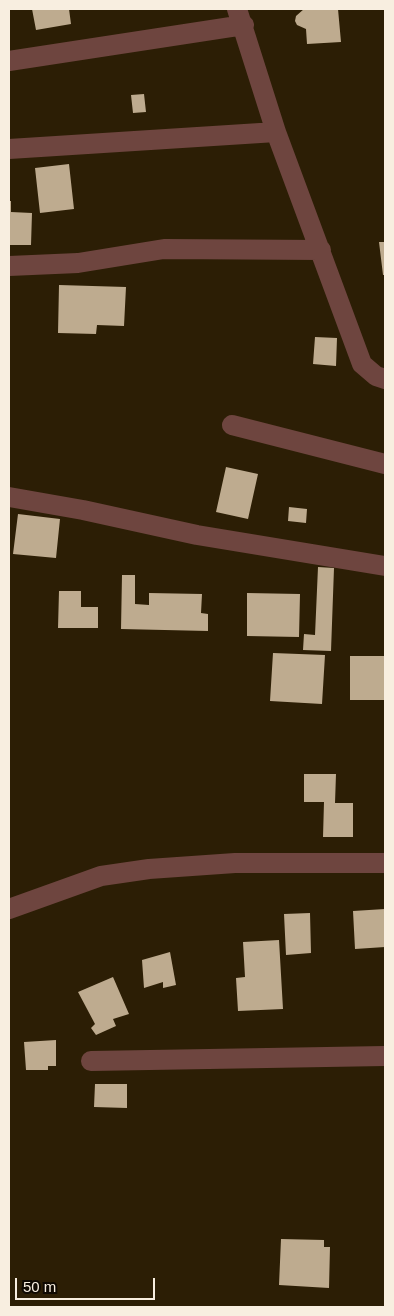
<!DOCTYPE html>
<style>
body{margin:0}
#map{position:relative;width:394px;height:1316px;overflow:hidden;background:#2c1e05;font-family:Arial,sans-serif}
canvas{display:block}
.frame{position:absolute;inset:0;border:10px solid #f8eee0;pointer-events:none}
.scale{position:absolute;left:15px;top:1278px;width:140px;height:22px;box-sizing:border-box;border:2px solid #f8eee0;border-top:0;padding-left:6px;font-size:15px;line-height:18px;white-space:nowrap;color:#f8eee0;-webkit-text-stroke:4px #0f0902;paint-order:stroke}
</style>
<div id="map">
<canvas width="394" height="1316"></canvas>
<div class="frame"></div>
<div class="scale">50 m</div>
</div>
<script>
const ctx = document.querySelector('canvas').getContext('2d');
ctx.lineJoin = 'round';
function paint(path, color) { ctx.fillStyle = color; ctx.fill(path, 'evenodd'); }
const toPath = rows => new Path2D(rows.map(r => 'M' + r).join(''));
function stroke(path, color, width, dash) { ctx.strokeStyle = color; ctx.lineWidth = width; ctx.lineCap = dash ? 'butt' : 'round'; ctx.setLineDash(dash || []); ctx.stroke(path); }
paint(toPath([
 [32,9,69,9,71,24,36,30],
 [304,9,338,9,341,42,307,44,306,29,297,25,295,21,296,16],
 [144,94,146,112,133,113,131,95],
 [69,164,74,209,40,213,35,168],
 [9,201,11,201,11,212,32,213,31,245,9,245],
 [379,242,385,242,385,275,383,275],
 [59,285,126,287,124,326,97,325,96,334,58,333],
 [315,337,337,338,336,366,313,364],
 [226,467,258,474,248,519,216,512],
 [289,507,307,509,306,523,288,521],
 [18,514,60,519,56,558,13,554],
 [318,567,334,568,331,651,303,650,304,634,315,635],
 [122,575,135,575,135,604,149,605,149,593,202,594,201,613,208,614,208,631,121,629],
 [59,591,81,591,81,607,98,607,98,628,58,628],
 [247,593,300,594,299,637,247,636],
 [273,653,325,655,322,704,270,701],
 [350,656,385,656,385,700,350,700],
 [304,774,336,774,335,803,353,803,353,837,323,837,324,802,304,802],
 [385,909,385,947,355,949,353,911],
 [310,913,311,953,286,955,284,914],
 [279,940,283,1009,238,1011,236,978,245,977,243,942],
 [170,952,176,985,163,988,163,982,144,988,142,960],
 [113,977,129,1014,113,1019,116,1026,96,1035,91,1028,95,1024,78,992],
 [56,1040,56,1066,48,1066,48,1070,26,1070,24,1042],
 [95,1084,127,1084,127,1108,94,1107],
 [281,1239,324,1240,324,1247,330,1247,329,1288,279,1285]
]), '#beab8f');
stroke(toPath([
 [237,9,276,132,362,364,376,376,385,379],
 [9,61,244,25],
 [9,149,276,132],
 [9,266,78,263,164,249,321,250],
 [232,425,385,464],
 [9,497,83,510,197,535,385,566],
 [9,909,101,876,149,869,235,863,385,863],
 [91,1061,385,1056]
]), '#6e453f', 20);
</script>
